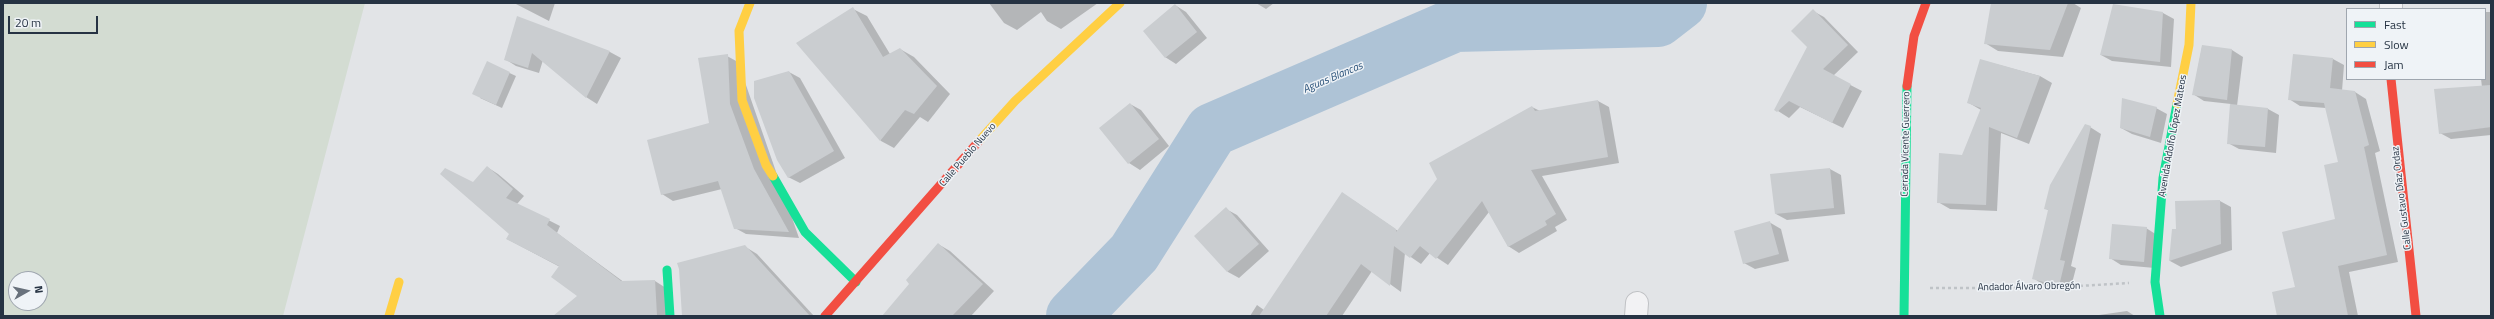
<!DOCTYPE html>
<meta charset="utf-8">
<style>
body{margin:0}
#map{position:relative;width:2494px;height:319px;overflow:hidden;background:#e2e4e7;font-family:"Titillium Web",sans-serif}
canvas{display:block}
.frame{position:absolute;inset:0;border:4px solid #263343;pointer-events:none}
.legend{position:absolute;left:2346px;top:8px;width:140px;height:72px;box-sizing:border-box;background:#eff3f7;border:1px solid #9fa6af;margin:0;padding:5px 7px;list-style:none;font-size:12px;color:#263343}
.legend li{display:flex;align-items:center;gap:8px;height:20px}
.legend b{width:20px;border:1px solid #9fa6af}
.north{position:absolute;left:8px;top:271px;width:40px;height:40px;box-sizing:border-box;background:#eff3f7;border:1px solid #9fa6af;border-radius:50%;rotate:82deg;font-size:11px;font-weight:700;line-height:16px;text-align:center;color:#263343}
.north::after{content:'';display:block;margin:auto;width:14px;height:18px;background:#68717c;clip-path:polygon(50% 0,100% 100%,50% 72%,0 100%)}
.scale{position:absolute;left:8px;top:16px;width:90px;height:18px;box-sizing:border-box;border:2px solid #263343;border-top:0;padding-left:5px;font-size:12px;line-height:14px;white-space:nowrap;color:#263343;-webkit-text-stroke:3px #eff3f7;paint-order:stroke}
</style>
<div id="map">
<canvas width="2494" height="319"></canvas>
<div class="frame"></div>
<ul class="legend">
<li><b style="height:5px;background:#16e098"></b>Fast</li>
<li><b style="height:5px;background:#ffcf43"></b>Slow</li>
<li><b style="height:5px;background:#f24e42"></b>Jam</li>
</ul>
<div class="north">N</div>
<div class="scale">20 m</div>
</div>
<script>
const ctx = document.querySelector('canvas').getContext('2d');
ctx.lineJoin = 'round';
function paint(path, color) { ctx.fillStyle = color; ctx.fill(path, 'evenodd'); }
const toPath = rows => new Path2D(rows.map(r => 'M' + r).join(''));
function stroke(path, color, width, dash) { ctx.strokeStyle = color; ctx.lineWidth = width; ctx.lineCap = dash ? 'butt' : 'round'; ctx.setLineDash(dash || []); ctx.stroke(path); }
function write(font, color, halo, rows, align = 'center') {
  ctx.font = font + ' "Titillium Web",sans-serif'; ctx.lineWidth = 3; ctx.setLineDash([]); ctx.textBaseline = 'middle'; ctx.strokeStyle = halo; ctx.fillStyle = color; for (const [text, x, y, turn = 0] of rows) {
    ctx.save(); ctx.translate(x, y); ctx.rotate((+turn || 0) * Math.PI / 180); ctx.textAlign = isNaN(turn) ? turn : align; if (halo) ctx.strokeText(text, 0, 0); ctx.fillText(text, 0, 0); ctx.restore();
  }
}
paint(toPath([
 [3,3,365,3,283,316,3,316],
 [16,279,40,279,40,303,16,303]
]), '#d3dcd2');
paint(toPath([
 [514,3,555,3,549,21],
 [989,3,1098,3,1061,29,1047,21,1041,12,1017,30,1004,23],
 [1256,3,1274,3,1266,9],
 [1467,3,1488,3,1478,10],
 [1600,3,1642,3,1612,11],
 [1992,3,2073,3,2081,8,2063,57,1998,51,1985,43],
 [1175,5,1186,12,1207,38,1176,64,1165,57],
 [2113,6,2163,13,2174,19,2171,67,2112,61,2101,55],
 [853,9,867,16,890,54,900,49,914,57,950,94,928,122,920,117,894,148,881,141,797,43],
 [1813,11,1824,17,1858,52,1833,76,1862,91,1843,128,1800,107,1789,118,1778,111,1808,47],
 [2485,12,2491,12,2491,135,2451,139,2440,133,2482,87,2481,79,2485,79],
 [518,18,610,52,621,58,597,104,586,97,543,60,539,73,516,66,505,59],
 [2202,47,2232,50,2243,57,2237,106,2268,109,2279,115,2276,153,2239,149,2228,143,2231,104,2204,101,2193,94],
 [727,56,738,62,799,238,746,234,735,228,722,189,673,201,662,194,710,124],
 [2333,59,2344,65,2342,91,2355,92,2366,99,2380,151,2375,153,2398,262,2349,272,2358,316,2278,316,2336,220,2339,163,2326,108,2300,106,2289,99],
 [1981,60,2040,76,2052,83,2029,144,2001,133,1997,211,1950,209,1938,202,1963,156,1981,110,1969,103],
 [488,63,516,76,502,108,480,98],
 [789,72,800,78,845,158,800,183,788,177],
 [1598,101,1609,107,1619,163,1542,176,1567,220,1555,227,1557,231,1519,253,1508,246,1489,212,1448,265,1430,253,1421,264,1405,253,1401,292,1372,271,1342,316,1250,316,1257,305,1264,310,1353,200,1398,231,1532,107,1540,111],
 [1130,104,1141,110,1169,146,1140,170,1129,163],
 [2156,108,2167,114,2161,143,2132,134,2121,128],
 [2090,127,2101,134,2071,266,2076,268,2070,291,2044,285,2033,278,2049,211,2045,208],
 [487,167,498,174,524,196,517,204,560,226,557,233,636,291,655,281,666,288,669,316,554,316,578,296,560,267,507,239,510,233,474,183],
 [1830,169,1841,175,1845,214,1787,220,1776,214,1772,175],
 [2220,201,2231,207,2232,250,2181,267,2170,261,2173,230,2177,231,2176,202],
 [1226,209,1237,215,1269,251,1239,278,1228,272,1196,236],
 [1769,222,1781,229,1789,261,1755,269,1744,263],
 [2146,228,2157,235,2155,268,2121,265,2110,258],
 [938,244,950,251,994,291,971,316,883,316,910,284],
 [744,246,757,254,814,316,776,316],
 [2127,311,2135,316,2092,316]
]), '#0003');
stroke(toPath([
 [1073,316,1134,253,1212,130,1455,25,1658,20,1680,3]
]), '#aec3d6', 54);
paint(toPath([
 [1991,3,2068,3,2050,50,1984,44],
 [1175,4,1197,32,1165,58,1143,31],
 [2113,4,2163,12,2160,62,2100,55],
 [853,7,883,57,900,48,937,86,914,114,905,110,880,141,796,43],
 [1813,9,1848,45,1823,69,1851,84,1832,123,1789,101,1777,112,1774,110,1807,47,1791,31],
 [517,16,610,51,586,98,532,53,528,68,504,60],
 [2202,45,2232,49,2227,100,2192,95],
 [728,54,730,104,754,169,789,232,734,229,718,181,661,195,647,140,709,123,698,58],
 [2293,54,2333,58,2330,88,2355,91,2369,145,2364,147,2387,255,2338,266,2348,316,2277,316,2272,292,2295,287,2282,232,2335,219,2324,165,2338,162,2324,103,2288,100],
 [1980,59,2040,76,2017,138,1989,127,1986,205,1937,203,1939,153,1962,155,1981,108,1967,103],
 [487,61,510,72,496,105,472,94],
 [789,71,834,151,788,178,777,160,754,98,754,81],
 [2491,85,2491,127,2439,134,2434,89],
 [2122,98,2157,107,2150,137,2120,128],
 [1598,100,1608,157,1531,170,1556,214,1545,221,1547,225,1508,247,1482,201,1436,259,1420,246,1410,258,1394,246,1390,286,1361,264,1326,316,1259,316,1342,192,1396,229,1396,232,1437,179,1429,163,1532,106,1535,111],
 [1130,103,1159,139,1128,164,1099,128],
 [2230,104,2268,108,2265,147,2227,144],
 [2085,124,2091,126,2060,260,2065,261,2059,286,2032,279,2048,210,2044,209,2050,185],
 [487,166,513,189,506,198,550,219,547,225,621,281,655,280,657,316,553,316,577,296,551,277,559,266,506,239,509,234,440,174,445,168,473,182],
 [1830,168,1834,208,1775,214,1770,174],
 [2220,200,2221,244,2169,261,2172,229,2176,229,2175,201],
 [1226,207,1259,244,1227,272,1194,236],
 [1770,221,1779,254,1743,264,1734,231],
 [2112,224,2147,227,2144,262,2109,259],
 [938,243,983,284,952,316,882,316,909,284,906,280],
 [745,245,810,316,682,316,679,269,677,263]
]), '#cacdd0');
const street = toPath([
 [2391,9,2391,3],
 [1636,316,1637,303]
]);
stroke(street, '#c0c2c5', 24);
stroke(toPath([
 [1930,288,2046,288,2129,283]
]), '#bfc3c7', 2.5, [3, 3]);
stroke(street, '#f2f2f4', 22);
stroke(toPath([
 [773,176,805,232,856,282],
 [667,270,670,316],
 [1904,316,1907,86],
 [2160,316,2155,282,2163,178,2177,104]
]), '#16e098', 9);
stroke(toPath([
 [750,3,739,31,742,100,766,165,773,176],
 [2177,104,2189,45,2191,3],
 [979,141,1015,101,1120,3],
 [389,316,399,282]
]), '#ffcf43', 9);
stroke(toPath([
 [2391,79,2416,316],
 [1907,86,1914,36,1926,3],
 [825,316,979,141]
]), '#f24e42', 9);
write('10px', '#263343', '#eff3f7', [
 ["Avenida Adolfo López Mateos",2173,136,-80],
 ["Cerrada Vicente Guerrero",1906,144,-89],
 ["Calle Pueblo Nuevo",968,155,-49],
 ["Calle Gustavo Díaz Ordaz",2402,198,-97],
 ["Andador Álvaro Obregón",2029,287,-1]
]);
write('italic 11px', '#2d547b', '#eff3f7', [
 ["Aguas Blancas",1333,78,-23]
]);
</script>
